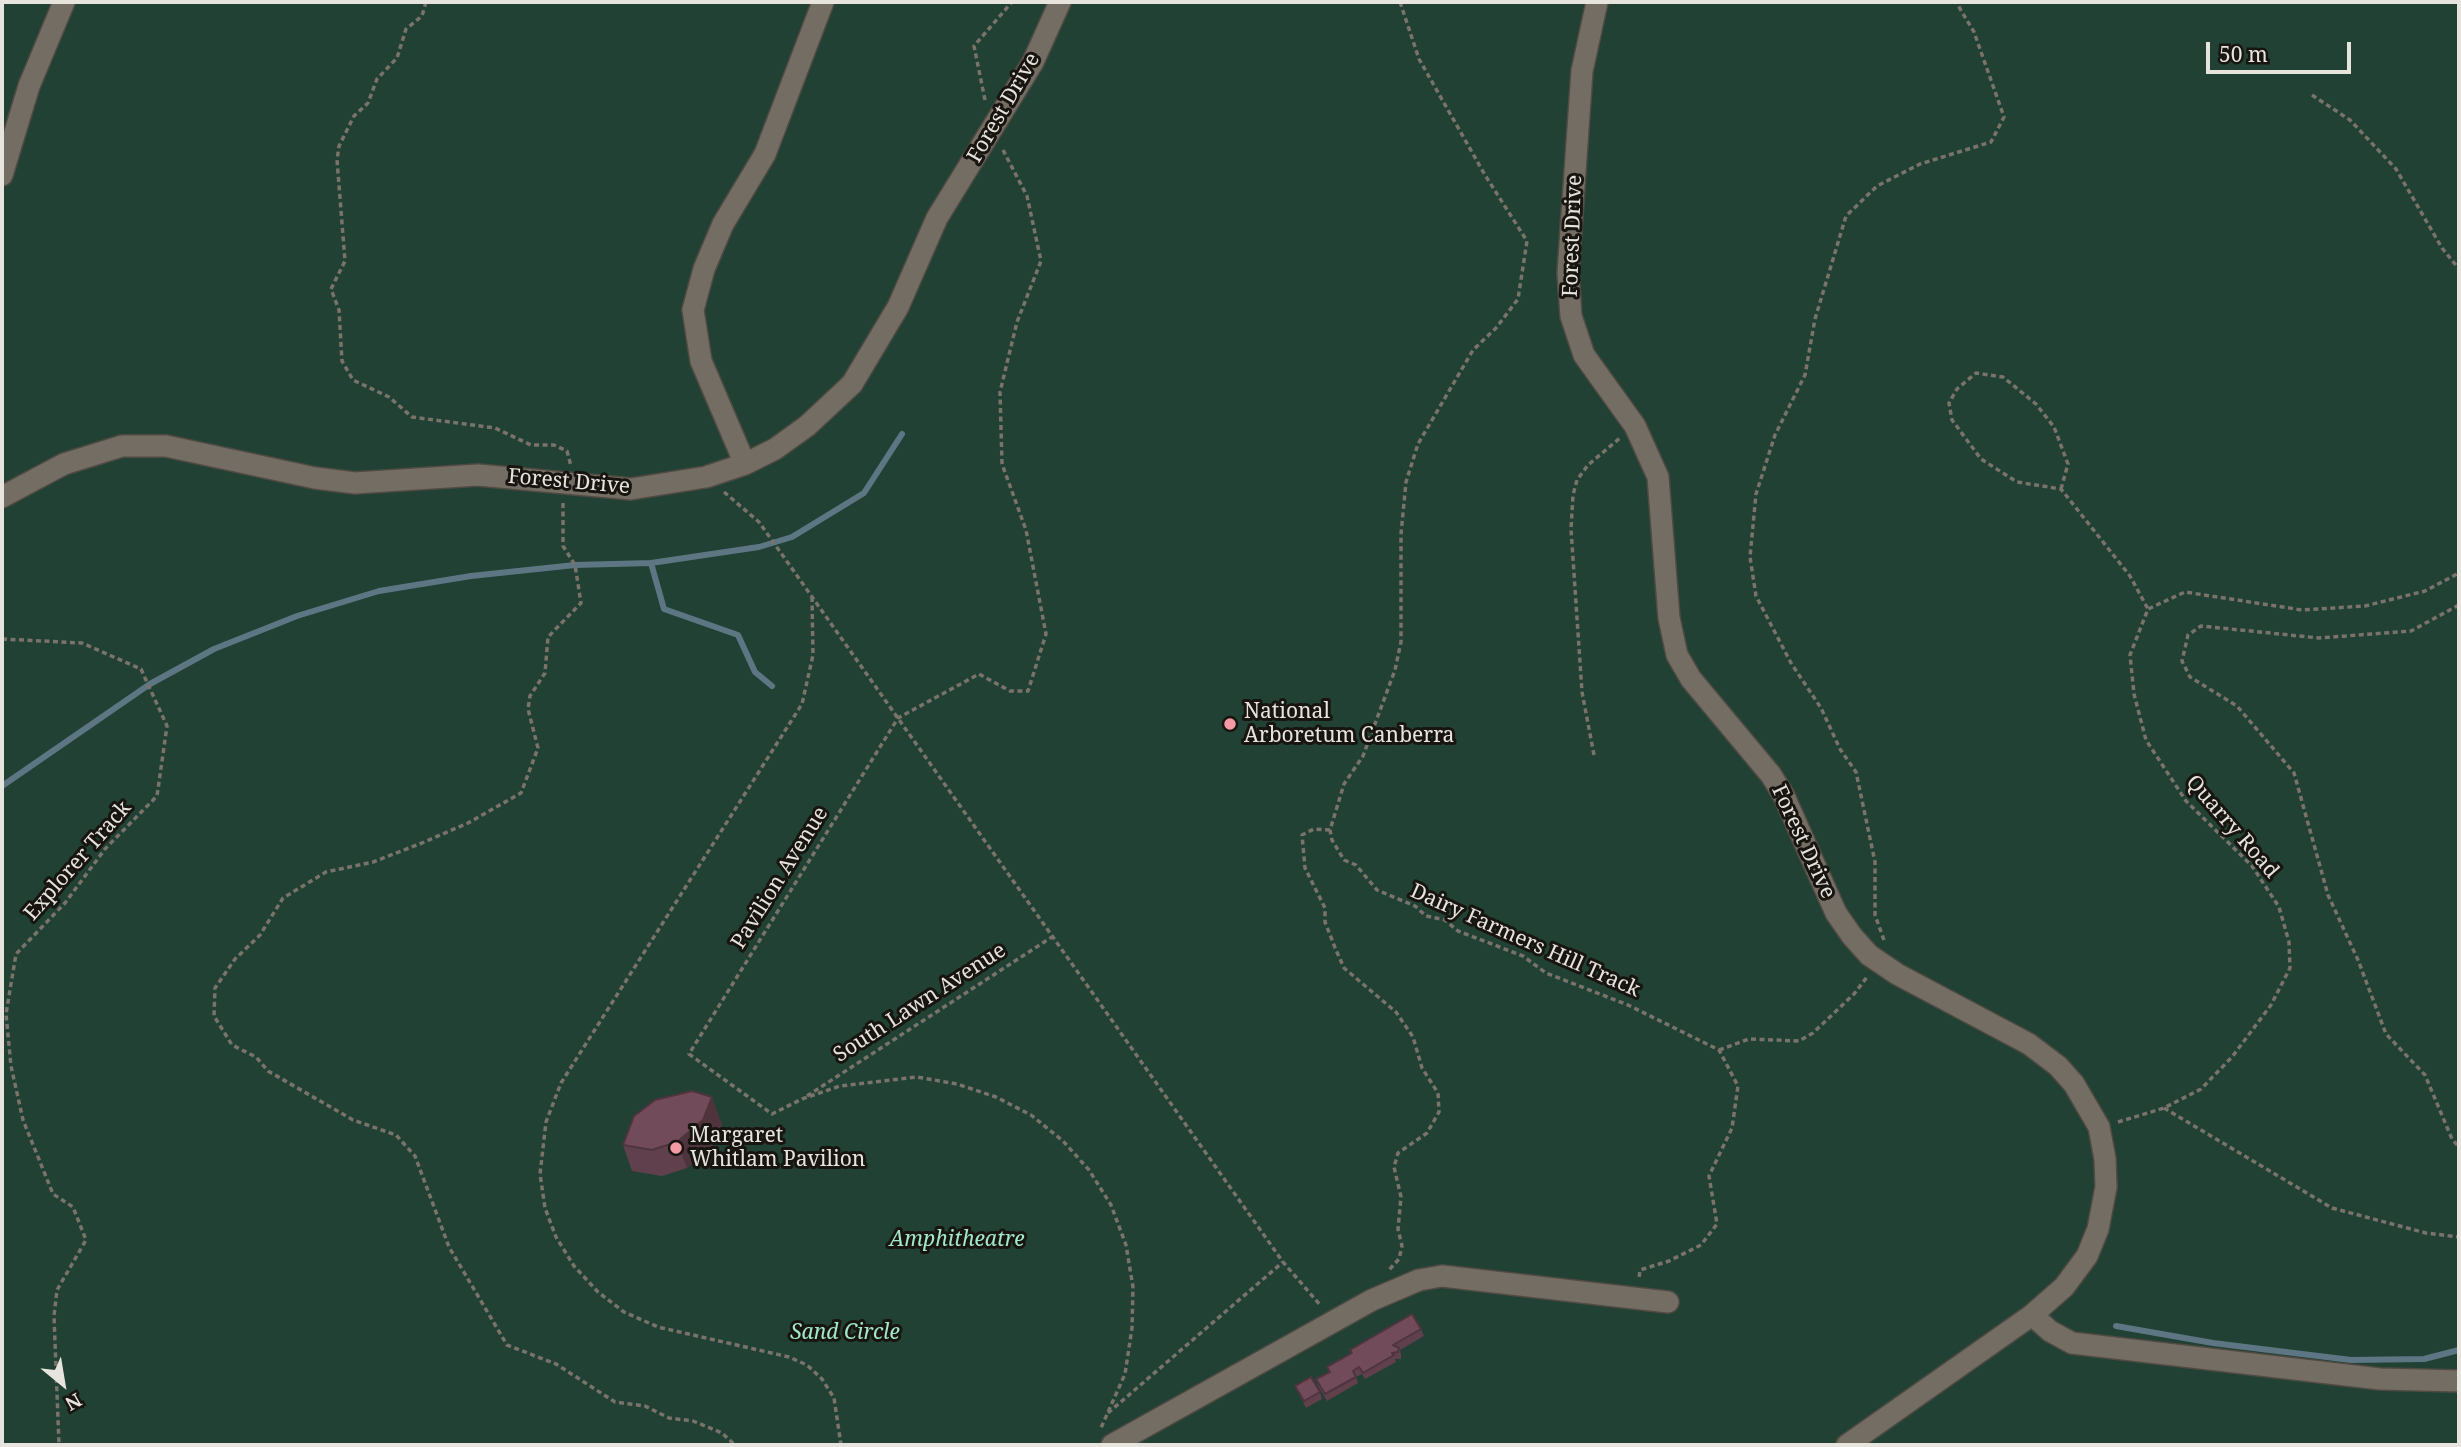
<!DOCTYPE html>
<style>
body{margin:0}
#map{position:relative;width:2461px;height:1447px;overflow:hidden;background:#322c24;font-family:"Noto Serif",serif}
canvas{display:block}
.frame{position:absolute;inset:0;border:4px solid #e7e3dd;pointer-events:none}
.north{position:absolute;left:28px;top:1349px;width:70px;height:70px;-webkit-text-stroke:5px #181511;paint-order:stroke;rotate:150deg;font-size:19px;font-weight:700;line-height:28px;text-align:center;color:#e7e3dd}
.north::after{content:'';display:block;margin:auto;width:24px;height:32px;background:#e7e3dd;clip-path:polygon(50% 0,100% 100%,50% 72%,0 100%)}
.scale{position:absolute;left:2206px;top:42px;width:145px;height:32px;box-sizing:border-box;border:4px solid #e7e3dd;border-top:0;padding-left:9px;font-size:21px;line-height:24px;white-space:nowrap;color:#e7e3dd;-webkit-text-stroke:5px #181511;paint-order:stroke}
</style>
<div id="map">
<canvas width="2461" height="1447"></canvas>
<div class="frame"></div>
<div class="north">N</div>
<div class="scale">50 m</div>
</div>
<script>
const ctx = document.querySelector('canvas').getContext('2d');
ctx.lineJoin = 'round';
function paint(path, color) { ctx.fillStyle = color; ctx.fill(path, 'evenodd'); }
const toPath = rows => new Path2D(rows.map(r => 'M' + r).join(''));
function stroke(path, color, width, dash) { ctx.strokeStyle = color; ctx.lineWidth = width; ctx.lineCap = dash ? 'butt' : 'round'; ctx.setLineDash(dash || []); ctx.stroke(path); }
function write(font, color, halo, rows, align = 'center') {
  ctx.font = font + ' "Noto Serif",serif'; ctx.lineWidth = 6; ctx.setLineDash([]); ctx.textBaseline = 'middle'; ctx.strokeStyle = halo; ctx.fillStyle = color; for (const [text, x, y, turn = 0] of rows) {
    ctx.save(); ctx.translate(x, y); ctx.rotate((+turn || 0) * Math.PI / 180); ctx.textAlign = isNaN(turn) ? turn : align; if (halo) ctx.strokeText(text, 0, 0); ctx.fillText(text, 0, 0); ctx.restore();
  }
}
paint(toPath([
 [2,2,2459,2,2459,1445,2,1445]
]), '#204133');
stroke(toPath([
 [651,563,664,609,738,635,755,672,772,686],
 [2,786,150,684,214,649,297,616,379,591,471,576,575,565,651,563,759,547,792,537,864,493,902,434],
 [2116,1326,2213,1343,2351,1360,2424,1359,2459,1350]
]), '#5e7683', 6);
const minor = toPath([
 [1597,2,1582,71,1568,273,1571,316,1584,355,1635,426,1658,477,1669,618,1677,655,1691,679,1771,775,1784,796,1836,913,1852,936,1869,955,1897,974,2029,1044,2058,1066,2074,1084,2099,1127,2105,1159,2106,1187,2098,1229,2087,1256,2064,1287,2032,1315,1847,1445],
 [2,175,29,86,64,2],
 [745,464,701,361,693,310,704,269,723,224,765,154,823,2],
 [2,497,64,464,122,446,166,446,315,478,355,483,478,475,631,489,706,477,745,464,775,449,807,426,852,384,898,307,937,218,1033,62,1060,2],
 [2032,1315,2050,1331,2072,1343,2380,1379,2459,1381],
 [1112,1445,1372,1300,1419,1280,1442,1276,1668,1302]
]);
stroke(minor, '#4f4a43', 24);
stroke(toPath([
 [426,2,422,16,406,29,397,58,377,79,368,103,354,116,339,146,337,160,345,261,331,289,339,310,342,361,353,380,389,397,412,417,495,428,531,445,554,445,567,451,571,466],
 [1400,2,1419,59,1485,175,1527,241,1518,299,1496,328,1473,350,1418,444,1406,482,1401,534,1401,642,1395,670,1363,756,1344,784,1330,830,1332,840,1344,860,1356,865,1377,890,1415,906,1426,916,1445,920,1458,931,1523,956,1546,973,1628,1005,1719,1050,1738,1086,1732,1128,1709,1176,1717,1224,1701,1245,1669,1261,1640,1270,1639,1278],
 [2312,95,2350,120,2396,169,2442,248,2459,269],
 [985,100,974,46,1012,2],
 [1003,150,1027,196,1041,261,1017,322,1000,392,1002,464,1026,530,1046,634,1028,691,1010,691,979,674,898,718,689,1054,772,1114,802,1099,840,1086,917,1077,957,1084,996,1097,1031,1115,1063,1141,1089,1170,1111,1205,1126,1245,1133,1287,1132,1328,1125,1374,1100,1430],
 [2061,489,2068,464,2054,427,2036,404,2003,377,1976,373,1957,389,1949,403,1952,420,1981,459,2017,482,2061,489,2130,576,2148,609],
 [724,492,759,522,1283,1262,1321,1306],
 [563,503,563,546,575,565,581,603,548,637,545,673,530,696,528,709,538,748,521,793,468,823,422,843,373,862,326,872,283,898,260,935,235,959,215,988,214,1016,232,1045,256,1057,268,1071,353,1120,396,1135,415,1156,449,1247,507,1345,556,1364,615,1402,645,1406,669,1418,693,1421,722,1433,735,1445],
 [812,597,813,655,802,704,561,1083,546,1122,540,1174,545,1208,556,1237,574,1266,598,1292,624,1312,658,1327,789,1357,807,1365,822,1379,834,1398,841,1445],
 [2459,605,2411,631,2319,638,2201,626,2188,635,2182,661,2190,677,2237,706,2294,773,2328,895,2358,960,2386,1034,2425,1075,2452,1139,2459,1147],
 [2,639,82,643,141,669,167,726,157,796,105,849,65,903,16,954,6,1014,11,1066,23,1120,53,1194,73,1207,86,1240,57,1290,54,1316,59,1445],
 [1594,755,1582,692,1571,529,1573,495,1577,480,1588,465,1620,438],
 [1330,830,1314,829,1302,835,1305,868,1325,908,1325,922,1336,950,1344,968,1396,1012,1413,1037,1422,1068,1438,1093,1439,1112,1427,1133,1398,1153,1394,1167,1401,1197,1398,1229,1402,1246,1399,1259,1389,1270],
 [1884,940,1875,915,1875,862,1856,772,1840,749,1821,708,1791,663,1756,596,1750,557,1756,494,1775,435,1805,375,1815,319,1846,216,1877,186,1920,164,1991,142,2004,117,1974,32,1956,2],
 [1719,1050,1749,1039,1799,1041,1813,1033,1854,994,1867,977],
 [807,1096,1055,935],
 [2164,1108,2332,1208,2426,1233,2459,1237],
 [2118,1122,2164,1108,2201,1089,2232,1057,2271,1005,2290,968,2289,942,2279,907,2252,866,2186,801,2146,740,2134,694,2130,655,2148,609,2185,592,2302,610,2365,606,2425,591,2459,573],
 [1108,1413,1283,1262]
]), '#79736c', 3.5, [5, 3.5]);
stroke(minor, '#746d63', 21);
paint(toPath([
 [722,1124,713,1146,687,1168,662,1176,632,1171,623,1145],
 [1421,1329,1424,1336,1400,1350,1401,1354,1401,1359,1395,1359,1396,1362,1365,1379,1362,1374,1356,1377,1358,1383,1327,1401,1318,1386,1316,1379,1329,1372,1327,1367,1351,1354,1350,1350],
 [1295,1386,1320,1392,1322,1399,1306,1408]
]), '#61404d');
paint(toPath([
 [712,1097,722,1124,713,1146,687,1168,677,1142]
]), '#4f343e');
const building = toPath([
 [692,1091,712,1097,703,1120,677,1142,652,1150,623,1145,634,1116,655,1100,692,1091],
 [1412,1314,1421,1329,1393,1345,1399,1348,1398,1352,1392,1353,1394,1355,1363,1373,1359,1367,1353,1371,1356,1377,1325,1394,1316,1379,1330,1372,1327,1367,1352,1353,1350,1350,1412,1314],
 [1311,1377,1320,1392,1304,1401,1295,1386,1311,1377]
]);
paint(building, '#714b59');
stroke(building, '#4f343e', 2);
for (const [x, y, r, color] of [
 [1230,724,7,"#f49aa5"],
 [676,1148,7,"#f49aa5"]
]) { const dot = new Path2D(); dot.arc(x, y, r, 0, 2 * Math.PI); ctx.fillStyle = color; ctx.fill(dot); stroke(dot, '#181511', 2.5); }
write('21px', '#e7e3dd', '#181511', [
 ["Forest Drive",1004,108,-60],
 ["Forest Drive",1573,236,-88],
 ["Forest Drive",569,482,5],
 ["Quarry Road",2232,827,49],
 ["Forest Drive",1803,842,65],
 ["Explorer Track",78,861,-49],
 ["Pavilion Avenue",780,878,-58],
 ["Dairy Farmers Hill Track",1525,941,24],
 ["South Lawn Avenue",920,1003,-33]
]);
write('21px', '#e7e3dd', '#181511', [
 ["National",1244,712],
 ["Arboretum Canberra",1244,736],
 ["Margaret",690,1136],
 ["Whitlam Pavilion",690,1160]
], 'left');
write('italic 21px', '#a1e9c8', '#181511', [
 ["Amphitheatre",957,1240],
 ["Sand Circle",845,1333]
]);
</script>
